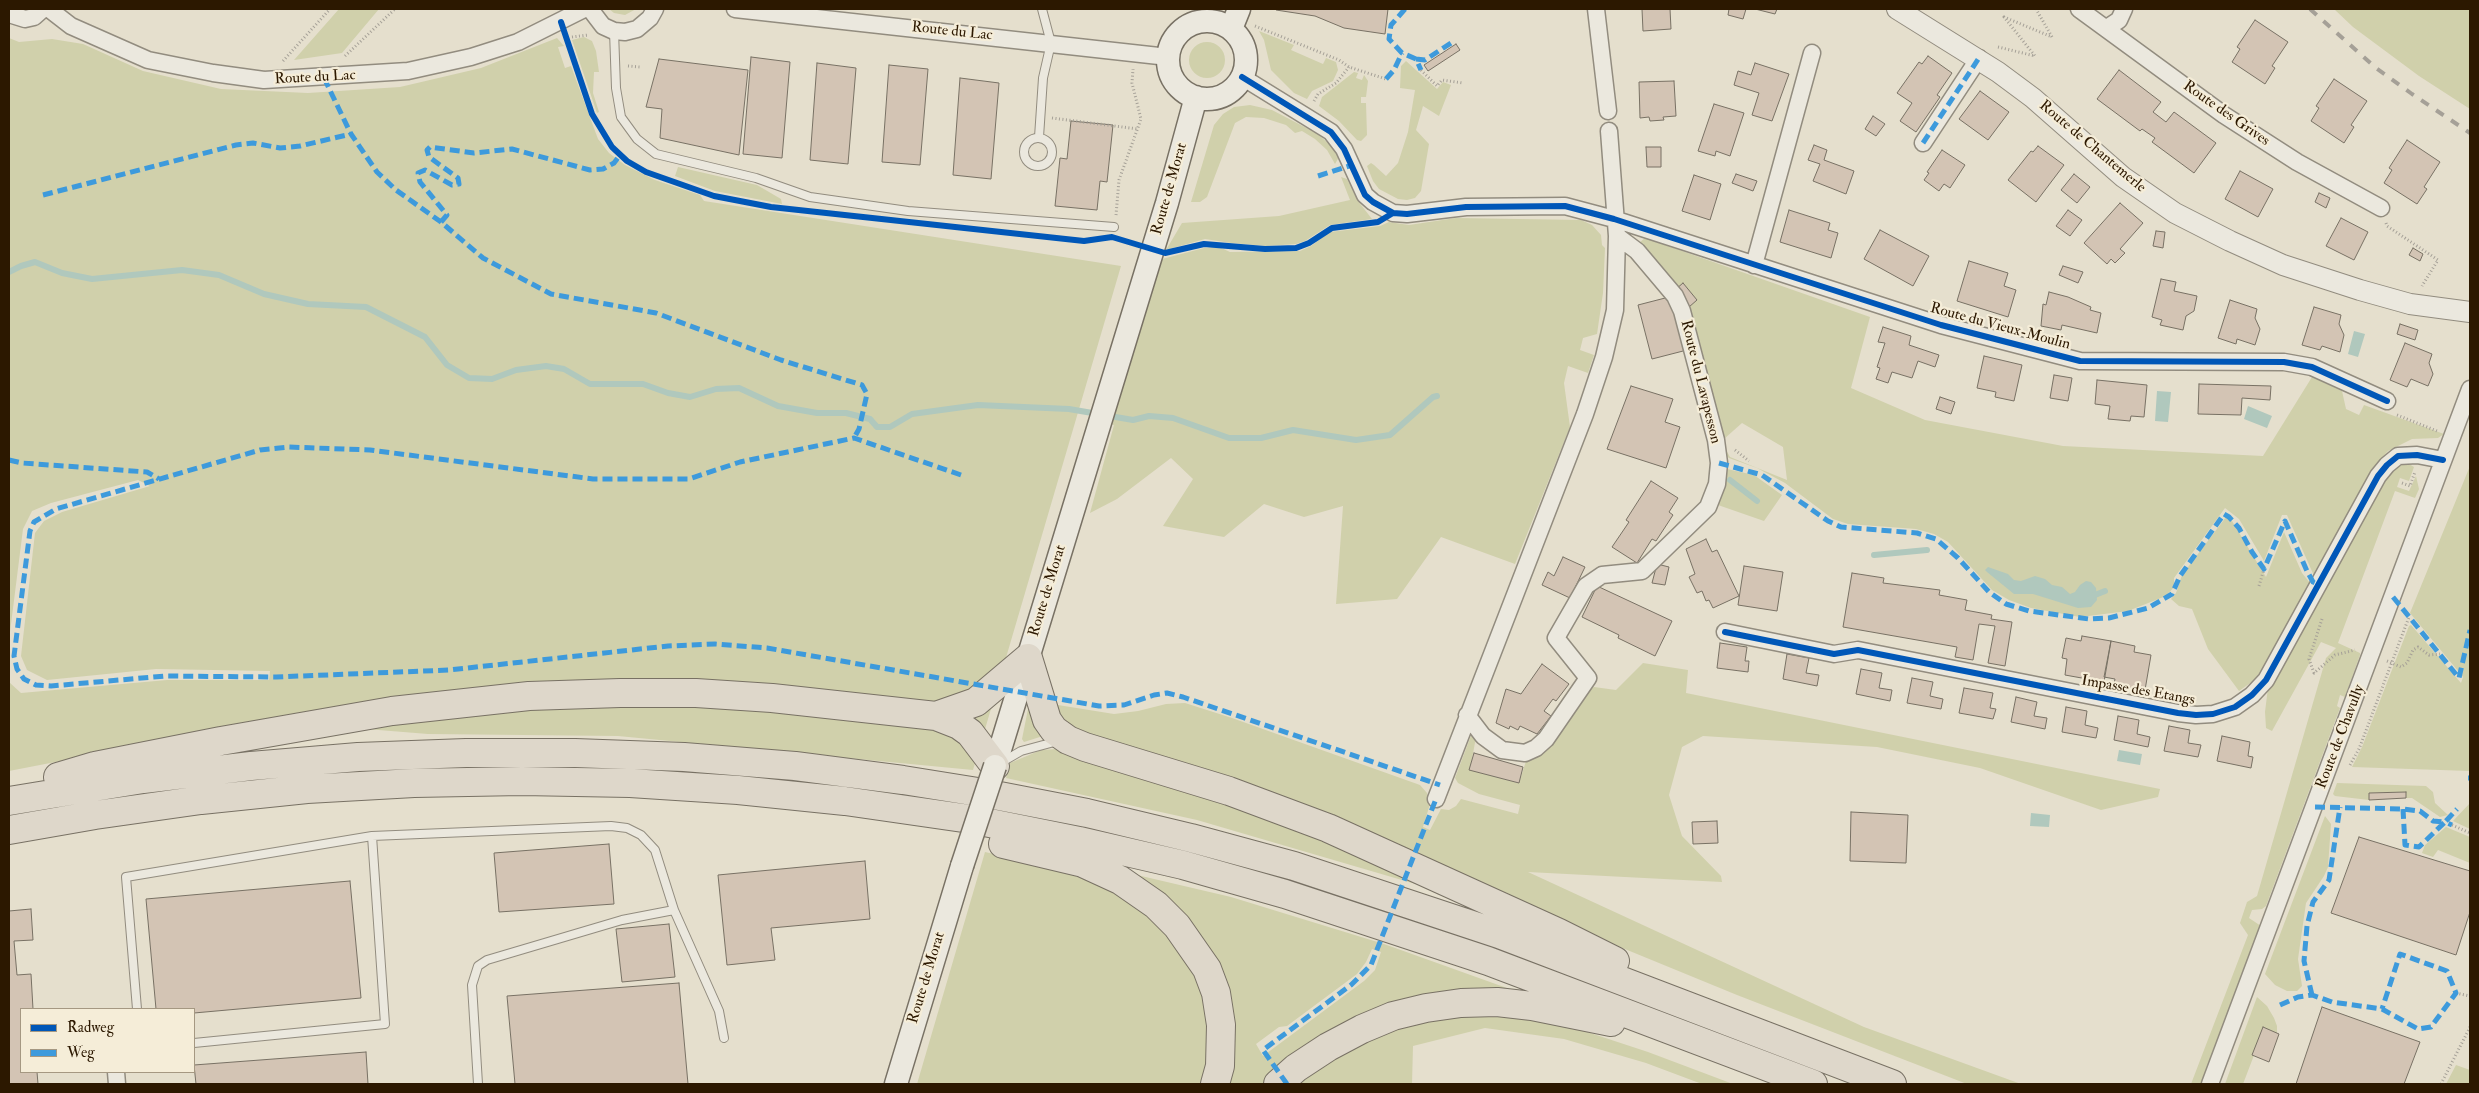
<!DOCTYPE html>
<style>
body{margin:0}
#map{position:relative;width:2479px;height:1093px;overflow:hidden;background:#e5dfcd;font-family:"IM FELL Double Pica",serif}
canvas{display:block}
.frame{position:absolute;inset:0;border:10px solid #2c1800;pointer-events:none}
.legend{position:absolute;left:20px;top:1008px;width:175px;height:65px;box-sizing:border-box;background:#f5edd8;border:1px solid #a59882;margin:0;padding:6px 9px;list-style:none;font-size:15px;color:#2c1800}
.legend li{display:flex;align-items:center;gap:10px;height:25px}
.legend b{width:25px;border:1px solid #a59882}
</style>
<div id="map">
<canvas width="2479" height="1093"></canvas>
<div class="frame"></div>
<ul class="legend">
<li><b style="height:6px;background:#0057b8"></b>Radweg</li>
<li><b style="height:6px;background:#3d9adc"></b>Weg</li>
</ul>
</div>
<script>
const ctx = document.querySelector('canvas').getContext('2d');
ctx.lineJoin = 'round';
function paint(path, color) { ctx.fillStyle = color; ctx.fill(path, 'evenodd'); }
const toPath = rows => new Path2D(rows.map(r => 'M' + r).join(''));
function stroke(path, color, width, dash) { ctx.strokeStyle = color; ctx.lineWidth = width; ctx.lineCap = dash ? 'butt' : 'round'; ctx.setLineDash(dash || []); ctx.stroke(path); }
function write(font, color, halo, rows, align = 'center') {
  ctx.font = font + ' "IM FELL Double Pica",serif'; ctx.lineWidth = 4.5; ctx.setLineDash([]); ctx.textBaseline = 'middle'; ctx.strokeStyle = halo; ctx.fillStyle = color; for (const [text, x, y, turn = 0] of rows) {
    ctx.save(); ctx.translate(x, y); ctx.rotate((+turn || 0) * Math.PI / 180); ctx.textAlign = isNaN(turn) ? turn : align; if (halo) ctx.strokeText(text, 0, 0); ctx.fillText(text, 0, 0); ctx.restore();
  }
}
paint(toPath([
 [339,9,379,9,342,53,294,60],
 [609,9,636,9,625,15,614,13],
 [2334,9,2470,9,2470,109,2419,76,2353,27],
 [1259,31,1294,45,1291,50,1323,64,1326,58,1336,62,1338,70,1333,81,1312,91,1307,99,1294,93,1271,70,1264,40],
 [584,37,592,41,596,51,599,72,594,72,593,93,599,112,597,113,572,40],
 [9,38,19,42,52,39,83,44,143,71,221,89,308,93,400,87,481,68,557,38,564,46,558,47,565,68,571,66,598,139,609,153,625,165,655,180,700,195,704,201,1121,266,973,770,618,736,428,734,267,721,9,771,9,682,21,693,167,680,269,680,270,671,156,669,47,680,27,670,21,656,35,533,44,521,62,512,150,486,138,480,51,503,32,511,23,529,9,640],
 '1189 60a18 18 0 1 1 36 0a18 18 0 1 1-36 0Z',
 [1406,61,1437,89,1443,82,1451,85,1439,116,1423,106,1416,130,1429,144,1421,191,1415,198,1407,200,1398,199,1379,189,1373,181,1367,166,1371,163,1374,165,1386,176,1398,163,1408,132,1415,90,1400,88,1401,66],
 [1354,72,1358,73,1356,78,1362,80,1364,75,1368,81,1366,97,1361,97,1361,103,1366,103,1367,135,1361,141,1357,140,1339,121,1319,106,1322,97],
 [1250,105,1272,110,1318,134,1331,146,1339,157,1335,164,1327,150,1315,139,1302,131,1295,133,1286,125,1264,118,1246,117,1235,123,1207,197,1200,202,1191,202,1214,125,1223,114,1234,107],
 [678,167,757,185,781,199,782,204,715,191,675,176],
 [1341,177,1347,179,1358,201,1372,219,1330,225,1305,241,1296,244,1266,246,1231,243,1205,239,1166,250,1182,223,1279,216,1350,200],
 [1456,218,1581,220,1592,225,1601,235,1602,245,1605,248,1603,293,1597,334,1583,338,1580,350,1594,355,1588,373,1568,366,1564,383,1570,427,1515,564,1441,537,1397,599,1336,604,1343,506,1304,517,1264,504,1224,537,1163,526,1193,479,1171,458,1117,499,1090,513,1114,425,1110,424,1162,259,1204,248,1219,247,1230,252,1300,251,1311,246,1330,232,1380,226,1389,222,1409,225],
 [1645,238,1870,317,1851,388,1925,420,2063,446,2263,456,2312,377,2342,391,2346,409,2359,415,2364,405,2444,434,2438,438,2412,439,2388,451,2378,462,2315,578,2287,515,2282,515,2264,561,2239,519,2225,508,2174,578,2174,587,2166,596,2128,611,2080,617,2031,608,2009,600,1992,590,1948,542,1934,534,1916,529,1848,524,1833,519,1785,483,1757,468,1729,458,1724,454,1690,307,1639,243],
 [1742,423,1783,447,1787,480,1730,457,1726,450,1724,439],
 [2402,463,2409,464,2414,467,2409,481,2400,478,2397,487,2409,491,2416,476,2419,489,2415,498,2395,491,2338,643,2360,653,2360,655,2345,697,2340,695,2337,706,2340,708,2266,906,2262,909,2252,910,2249,918,2261,926,2202,1084,2191,1084,2248,935,2240,923,2247,902,2257,896,2326,658,2336,648,2321,642,2272,731,2266,728,2265,712,2268,688,2386,474],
 [2470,466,2470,771,2352,767,2362,747,2409,626,2411,625,2461,683,2463,677,2410,613],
 [1727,469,1754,475,1782,495,1764,521,1718,505],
 [2226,517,2232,521,2266,577,2284,532,2302,573,2310,583,2263,669,2253,681,2239,691,2208,649,2192,609,2179,606,2171,599,2176,593,2182,575],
 [1643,663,1688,670,1686,693,2160,789,2158,797,2101,810,1980,768,1877,747,1703,736,1682,747,1669,795,1682,836,1721,876,1722,882,1528,872,1864,1027,2021,1084,1967,1084,1737,995,1598,938,1352,824,1077,737,1033,701,1114,714,1138,711,1166,704,1185,703,1232,718,1420,785,1427,793,1430,804,1423,827,1430,830,1441,809,1449,810,1456,806,1461,799,1518,814,1520,805,1479,794,1458,783,1455,778,1472,733,1476,737,1470,770,1519,783,1527,758,1587,691,1594,687,1616,690],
 [1029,704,1043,736,1024,742,1022,739],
 [1073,748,1223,795,1436,890,1197,820,1006,778,1010,763,1041,750],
 [2337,783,2426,786,2433,792,2435,803,2448,815,2440,817,2412,798,2406,798,2405,792,2369,793,2369,800,2335,796,2333,794],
 [2470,803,2470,829,2453,821],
 [2325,816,2331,824,2328,867,2324,876,2306,903,2298,959,2302,986,2297,991,2287,991,2275,985,2265,974],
 [2446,827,2470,837,2470,863,2438,850,2433,857,2422,853,2425,845],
 [985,852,1051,867,1092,882,1116,893,1148,914,1170,934,1196,976,1203,996,1209,1028,1208,1061,1203,1084,917,1084],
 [1137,875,1231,897,1384,944,1518,992,1460,998,1268,1084,1222,1084,1229,1026,1135,880],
 [1372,949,1381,952,1375,970,1364,981,1263,1056,1256,1044,1279,1027,1287,1026,1357,974,1366,962],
 [2257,997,2267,1006,2274,1018,2277,1026,2277,1034,2264,1029,2243,1084,2225,1084],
 [1496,1015,1572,1027,1648,1052,1733,1084,1702,1084,1646,1063,1564,1039,1485,1028,1413,1046,1412,1084,1299,1084,1337,1057,1367,1041,1399,1029,1433,1020,1463,1016],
 [2456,1065,2470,1070,2470,1084,2446,1084]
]), '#d0d0ab');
paint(toPath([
 [2354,331,2365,334,2358,357,2348,354],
 [2157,391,2171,392,2168,422,2155,421],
 [2248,406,2272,416,2267,428,2244,419],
 [1988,567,2008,574,2014,580,2021,581,2035,576,2045,579,2052,585,2062,587,2070,594,2075,592,2080,585,2086,581,2091,582,2096,588,2097,600,2091,607,2078,608,2033,594,2014,594,1987,572,1985,570],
 [2119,750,2142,754,2140,765,2117,761],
 [2031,813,2050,815,2049,827,2030,826]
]), '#b0c8bd');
stroke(toPath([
 [9,272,21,266,35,262,62,273,92,279,182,270,219,275,264,294,308,304,366,307,425,337,447,365,469,378,492,379,516,370,546,366,564,369,590,384,643,384,668,393,690,397,716,389,739,388,778,406,817,413,846,413,870,419,877,427,890,427,912,414,978,405,1069,409,1133,420,1149,416,1173,418,1229,438,1261,438,1293,430,1356,440,1390,435,1433,397,1437,396],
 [1730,480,1757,501],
 [1874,555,1927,550],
 [2090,597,2105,591]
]), '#b0c8bd', 6);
const building = toPath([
 [1276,9,1388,9,1385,34,1344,28,1315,16,1276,10,1276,9],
 [1642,9,1670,9,1671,29,1643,31,1642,9],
 [1729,9,1746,9,1743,19,1728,15,1729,9],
 [1755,9,1777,9,1775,14,1755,9],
 [2255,20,2288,42,2272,66,2275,68,2265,84,2232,62,2240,49,2237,47,2255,20],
 [1456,44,1460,50,1428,71,1424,65,1456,44],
 [1928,56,1952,73,1937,95,1940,97,1916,132,1900,121,1912,103,1897,93,1919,62,1922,64,1928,56],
 [751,57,790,62,782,158,743,154,751,57],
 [659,59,748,70,739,155,660,138,662,109,646,107,659,59],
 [817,63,856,68,848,164,810,160,817,63],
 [1755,63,1789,74,1772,121,1752,115,1759,93,1734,85,1738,71,1751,75,1755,63],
 [889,65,928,69,920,165,882,162,889,65],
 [2119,70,2161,102,2153,112,2166,122,2174,112,2216,143,2194,173,2152,142,2155,138,2142,129,2140,131,2097,99,2119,70],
 [960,78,999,83,991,179,953,175,960,78],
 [2334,79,2367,101,2351,125,2354,127,2344,143,2311,121,2319,108,2316,106,2334,79],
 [1674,81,1676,116,1663,117,1664,120,1650,121,1649,117,1640,118,1639,82,1674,81],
 [1980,91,2009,112,1988,140,1959,119,1980,91],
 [1714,104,1744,113,1730,156,1716,151,1715,156,1698,151,1714,104],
 [1873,116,1885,124,1876,136,1865,129,1873,116],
 [1071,121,1113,125,1107,182,1100,181,1097,210,1055,206,1060,158,1067,159,1071,121],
 [2407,140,2440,162,2424,187,2427,189,2417,204,2384,183,2392,170,2389,168,2407,140],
 [1814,145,1827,150,1824,160,1854,171,1846,194,1813,181,1820,164,1808,160,1814,145],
 [2038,146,2064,165,2036,202,2008,180,2031,151,2033,152,2038,146],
 [1646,147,1661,147,1661,167,1647,167,1646,147],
 [1942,150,1965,165,1950,188,1944,184,1939,191,1924,180,1929,173,1927,172,1942,150],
 [2240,171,2273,189,2258,217,2225,199,2240,171],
 [1736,174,1757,181,1753,191,1732,183,1736,174],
 [2074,174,2090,187,2077,203,2061,190,2074,174],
 [1694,175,1721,184,1710,220,1682,211,1694,175],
 [2319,193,2330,198,2326,208,2315,202,2319,193],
 [2120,203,2143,223,2120,249,2125,253,2115,263,2111,259,2107,264,2084,243,2120,203],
 [1789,210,1830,223,1828,230,1838,233,1831,258,1780,242,1789,210],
 [2068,210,2082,220,2070,236,2056,226,2068,210],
 [2341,218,2368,232,2354,260,2326,246,2341,218],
 [1880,230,1929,256,1913,286,1864,259,1880,230],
 [2156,231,2165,232,2163,248,2153,246,2156,231],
 [2413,248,2423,254,2420,261,2409,255,2413,248],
 [1969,261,2008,273,2004,286,2016,290,2008,317,1957,301,1969,261],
 [2063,266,2083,272,2078,283,2059,275,2063,266],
 [2161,279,2176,282,2174,291,2197,296,2194,311,2186,316,2183,330,2160,325,2162,320,2152,317,2161,279],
 [1683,283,1697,300,1689,307,1675,290,1683,283],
 [2049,292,2068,297,2091,307,2090,310,2101,313,2097,333,2062,325,2061,330,2041,326,2043,304,2046,305,2049,292],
 [1673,296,1687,350,1652,359,1638,305,1673,296],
 [2230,300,2257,309,2255,318,2260,329,2255,345,2237,339,2236,344,2218,338,2230,300],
 [2314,307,2341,315,2339,324,2344,335,2340,352,2322,346,2320,350,2302,345,2314,307],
 [2400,324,2418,330,2415,340,2397,334,2400,324],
 [1883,327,1911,336,1909,345,1939,355,1935,367,1918,361,1912,378,1892,372,1888,383,1876,379,1880,368,1877,367,1885,343,1878,342,1883,327],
 [2405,343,2432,354,2429,363,2433,374,2428,386,2411,379,2407,387,2390,380,2405,343],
 [1984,356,2022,365,2014,401,1995,397,1996,392,1977,388,1984,356],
 [2054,375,2072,378,2068,401,2050,398,2054,375],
 [2097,380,2147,385,2144,417,2131,416,2130,421,2108,419,2110,406,2095,404,2097,380],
 [2199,384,2271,386,2270,400,2242,398,2241,415,2198,414,2199,384],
 [1631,386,1673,399,1665,422,1680,427,1666,468,1607,449,1631,386],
 [1940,397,1955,402,1951,414,1936,409,1940,397],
 [1651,481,1678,498,1669,512,1673,515,1656,541,1652,539,1637,563,1612,547,1629,522,1626,520,1651,481],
 [1706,539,1712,552,1717,550,1739,596,1713,608,1709,600,1706,601,1702,591,1697,593,1689,577,1695,574,1686,549,1706,539],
 [1563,557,1585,567,1570,598,1542,585,1548,572,1554,576,1563,557],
 [1657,564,1669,567,1665,585,1652,583,1657,564],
 [1744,566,1783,572,1777,611,1738,605,1744,566],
 [1852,573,1884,578,1883,583,1940,590,1939,595,1967,600,1965,610,1992,615,1991,619,2012,622,2005,666,1988,663,1995,626,1979,624,1973,660,1955,657,1957,647,1843,627,1852,573],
 [1597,586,1672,621,1655,656,1618,638,1619,635,1582,617,1597,586],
 [2082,636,2111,641,2104,682,2065,675,2067,659,2062,658,2066,638,2081,641,2082,636],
 [2111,641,2135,646,2134,652,2151,655,2145,690,2114,684,2115,679,2104,677,2111,641],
 [1720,643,1747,647,1745,661,1749,661,1748,672,1717,668,1720,643],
 [1787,654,1809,658,1806,673,1819,675,1817,686,1783,679,1787,654],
 [1542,664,1569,684,1556,701,1553,699,1544,711,1551,716,1537,734,1520,726,1518,730,1510,726,1509,729,1496,723,1506,689,1521,694,1542,664],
 [1861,669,1882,673,1879,688,1892,690,1890,701,1856,694,1861,669],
 [1912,678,1933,682,1930,696,1943,699,1941,709,1907,703,1912,678],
 [1964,688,1993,693,1990,708,1996,709,1993,719,1959,713,1964,688],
 [2016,697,2037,702,2034,716,2047,718,2045,729,2011,722,2016,697],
 [2066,707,2087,711,2085,725,2098,728,2096,738,2062,732,2066,707],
 [2118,716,2139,720,2137,734,2150,737,2148,747,2114,740,2118,716],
 [2169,726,2190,730,2188,743,2201,745,2198,757,2164,751,2169,726],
 [2222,736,2250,742,2248,756,2253,757,2251,768,2217,761,2222,736],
 [1474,753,1523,767,1519,783,1469,770,1474,753],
 [2406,792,2406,798,2369,800,2369,793,2406,792],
 [1851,812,1908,815,1906,863,1850,861,1851,812],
 [1717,821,1718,843,1693,844,1692,822,1717,821],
 [2359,837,2470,871,2470,912,2456,955,2331,913,2359,837],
 [609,844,614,904,499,912,494,853,609,844],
 [865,861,870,919,771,928,775,960,727,965,718,875,865,861],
 [350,881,361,998,194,1013,194,1009,156,1009,146,899,350,881],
 [31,909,33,940,14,941,17,975,31,974,33,1009,21,1009,21,1072,37,1072,38,1084,9,1084,9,911,31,909],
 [669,924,675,977,622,982,616,929,669,924],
 [679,983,688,1084,515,1084,507,996,679,983],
 [2322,1007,2420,1042,2404,1084,2296,1084,2322,1007],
 [2263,1027,2279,1034,2269,1062,2252,1055,2263,1027],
 [366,1052,368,1084,196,1084,194,1065,366,1052]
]);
paint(building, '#d3c4b4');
stroke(building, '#787164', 1);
const service = toPath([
 [614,31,616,88,621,117,637,139,656,154,756,178,810,197,908,211,1114,227],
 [1039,137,1043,78,1051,43,1042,9],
 '1024 152a14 14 0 1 1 28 0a14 14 0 1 1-28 0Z',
 [1002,762,1021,751,1058,741],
 [137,1009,126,877,372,836,611,826,627,828,641,835,655,850,674,910],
 [194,1043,385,1024,372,836],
 [478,1084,472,985,478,966,487,960,622,920,674,910,719,1011,724,1038]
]);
const minor = toPath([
 [49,9,71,26,148,60,213,73,264,80,408,71,471,57,518,42,584,9],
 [590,9,603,26,614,31,625,32,637,29,650,18,655,9],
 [735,9,1168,57],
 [1596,9,1608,111],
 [2079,9,2224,115,2297,162,2381,208],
 [9,14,25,19,34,17,43,9],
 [2107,28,2119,20,2124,9],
 [1242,77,1331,132,1344,149,1365,195,1373,202,1393,213,1407,214,1466,207,1565,206,1614,219,1941,325,2080,361,2284,362,2312,367,2387,401],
 [1923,143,1979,58],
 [1754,265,1812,53],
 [1725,632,1834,654,1858,650,2178,713,2196,715,2213,714,2235,707,2252,695,2266,680,2378,476,2387,465,2398,456,2417,455,2443,460],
 [1467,715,1483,736,1502,750,1525,753,1536,748,1546,739,1588,678,1556,638,1586,586,1602,575,1642,571,1708,507,1717,484,1719,463,1716,440,1682,311,1675,296,1637,251,1617,236],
 [1436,799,1585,414,1604,357,1615,310,1617,236,1609,131],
 [116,1072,117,1084],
 [2210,1084,2470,389]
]);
const tertiary = toPath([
 [1897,9,1998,72,2033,98,2123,177,2175,213,2230,241,2283,265,2360,290,2410,304,2470,312]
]);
const secondary = toPath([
 '1168 60a39 39 0 1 1 78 0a39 39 0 1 1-78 0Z',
 [1231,29,1239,9],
 [995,766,1167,203,1196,97],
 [896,1084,962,866]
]);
const motorway = toPath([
 [936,716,976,702,1028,658,1047,720,1054,730,1068,740,1085,747,1229,791,1328,828,1559,933,1615,961],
 [58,777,95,766,221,741,392,711,529,696,620,693,696,693,772,698,936,716,959,725,970,733,995,766],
 [9,801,143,779,251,766,358,757,466,753,575,753,684,757,795,766,903,780,984,793,1087,813,1191,838,1294,866,1499,934,1892,1084],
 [9,830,95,815,201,800,307,789,414,783,522,781,630,783,738,790,845,801,970,819,1079,841,1183,865,1285,894,1488,961,1813,1084],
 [1003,844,1083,863,1120,880,1156,905,1177,926,1207,969,1216,993,1221,1025,1220,1066,1215,1084],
 [1278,1084,1296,1068,1328,1047,1362,1029,1393,1016,1426,1008,1461,1003,1497,1002,1532,1006,1611,1022]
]);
stroke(service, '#928c7f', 10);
stroke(minor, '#928c7f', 19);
stroke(tertiary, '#928c7f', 22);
stroke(secondary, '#787164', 25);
stroke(motorway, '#787164', 30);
stroke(toPath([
 [1255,26,1339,60,1349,67,1386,79],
 [572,37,588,35],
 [1998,47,2035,56,2004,17,2052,37,2036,9],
 [345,56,395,9],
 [283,61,330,9],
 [628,66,640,67],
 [1421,70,1437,86,1442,80,1463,83],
 [1314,101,1318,94,1336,83,1349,67],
 [1052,118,1138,129],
 [1116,215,1119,180,1141,119,1132,83,1133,69],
 [2386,223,2387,226,2438,260,2422,286],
 [2397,415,2437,431],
 [1735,450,1749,461],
 [2402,483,2410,486,2415,472],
 [2259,586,2264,569],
 [2322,619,2309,659,2314,673,2335,655,2355,650],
 [2387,661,2401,667,2407,663,2413,650,2418,647,2429,655,2440,654],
 [2350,765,2359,749,2409,617],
 [2452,825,2470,833],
 [2456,993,2470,996],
 [2441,1084,2470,1027]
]), '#a5a097', 3, [1, 2.5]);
stroke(service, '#ebe8de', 8);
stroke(minor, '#ebe8de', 16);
stroke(tertiary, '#ebe8de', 20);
stroke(secondary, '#ebe8de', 22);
stroke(motorway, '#ded7ca', 28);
stroke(toPath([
 [2310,9,2376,68,2412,94,2470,133]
]), '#a5a097', 4, [9, 9]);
const secondaryBridge = toPath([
 [962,866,995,766]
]);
stroke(secondaryBridge, '#787164', 25, []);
stroke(secondaryBridge, '#ebe8de', 22);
stroke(toPath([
 [1405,9,1391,25,1389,39,1402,53,1416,59,1421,70],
 [1416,59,1425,60,1454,41],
 [324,78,351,134,377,172,396,190,441,222,483,258,551,294,656,313,781,360,862,385,867,394,859,429,854,438],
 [1386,79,1394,70,1402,53],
 [1923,143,1979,58],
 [1318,176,1352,165],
 [43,195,236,145,253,143,280,148,300,146,351,134],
 [441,222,447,215,420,182,418,173,425,170,452,185,459,184,458,178,429,157,427,150,430,147,474,153,512,149,590,170,603,169,614,163,620,155],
 [9,460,22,463,147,472,159,479],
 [1719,463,1762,475,1828,521,1841,527,1917,533,1936,539,1958,558,1989,592,2006,604,2029,611,2089,619,2109,618,2148,608,2172,594,2180,576,2224,514,2229,517,2239,528,2252,552,2264,569,2285,521,2307,571,2313,582,2320,585],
 [961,475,854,438,740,462,689,479,593,479,370,450,289,447,260,450,56,509,34,522,30,531,14,656,17,669,24,679,36,685,51,686,165,676,276,677,449,670,668,646,715,644,767,648,1099,706,1124,705,1154,695,1167,693,1183,697,1440,785],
 [2393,597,2459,678,2470,630],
 [2468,778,2470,778],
 [2315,807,2403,809,2420,811,2433,821,2445,822,2457,809],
 [2403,809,2405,845,2419,847,2445,822,2452,825],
 [2312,995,2304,961,2307,926,2313,902,2329,880,2340,807],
 [2280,1005,2298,997,2312,995,2332,1002,2382,1009,2418,1029,2431,1027,2456,993,2447,971,2400,954,2382,1009],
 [1287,1084,1263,1050,1351,985,1371,965,1436,799]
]), '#3d9adc', 5, [10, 5]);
stroke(toPath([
 [561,22,592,114,612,147,627,161,646,172,714,196,771,207,1084,241,1112,237,1165,253,1204,244,1265,249,1296,248,1309,243,1332,228,1378,222,1393,213],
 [1242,77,1331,132,1344,149,1365,195,1373,202,1393,213,1407,214,1466,207,1565,206,1614,219,1941,325,2080,361,2284,362,2312,367,2387,401],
 [1725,632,1834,654,1858,650,2178,713,2196,715,2213,714,2235,707,2252,695,2266,680,2378,476,2387,465,2398,456,2417,455,2443,460]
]), '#0057b8', 6);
write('15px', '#2c1800', '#f5edd8', [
 ["Route du Lac",952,32,6],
 ["Route du Lac",315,78,-3],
 ["Route des Grives",2226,114,35],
 ["Route de Chantemerle",2092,147,40],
 ["Route de Morat",1170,189,-74],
 ["Route du Vieux-Moulin",2000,327,15],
 ["Route du Lavapesson",1700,382,76],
 ["Route de Morat",1048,591,-73],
 ["Impasse des Etangs",2138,691,10],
 ["Route de Chavully",2341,737,-69],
 ["Route de Morat",927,978,-73]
]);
</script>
